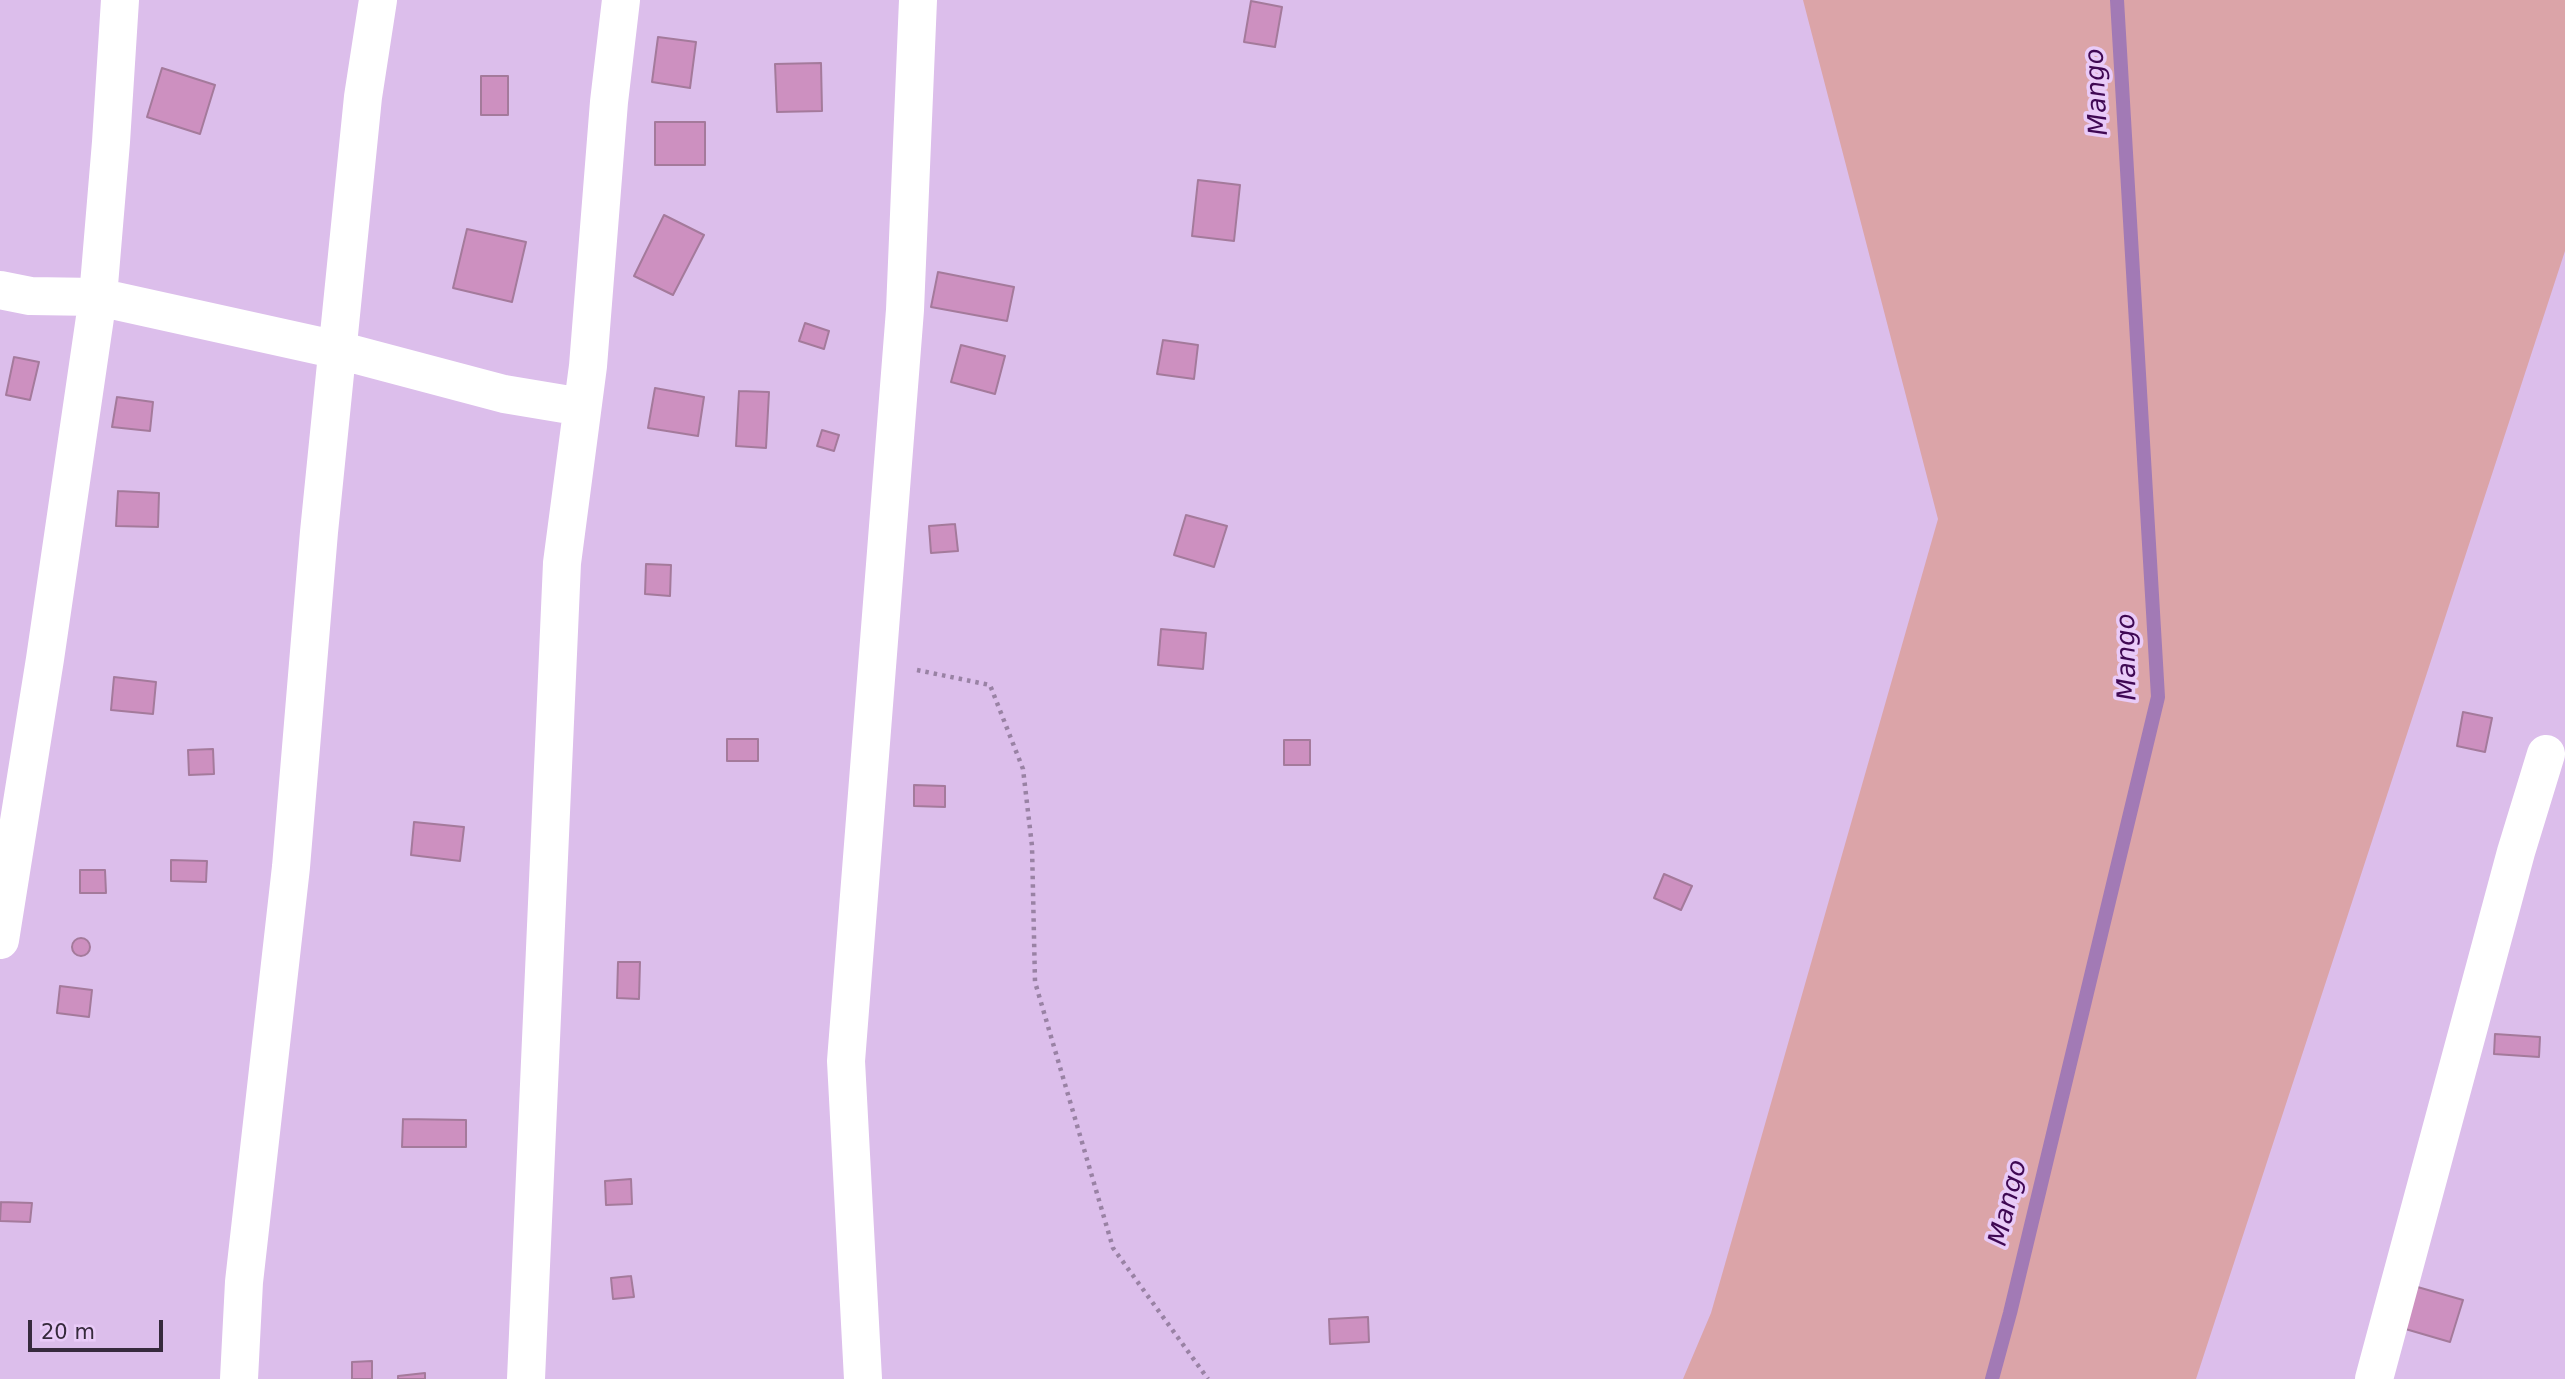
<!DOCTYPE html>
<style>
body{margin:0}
#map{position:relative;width:2565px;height:1379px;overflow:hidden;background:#dcbeeb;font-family:"DejaVu Sans",sans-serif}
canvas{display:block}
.scale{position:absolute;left:28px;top:1320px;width:135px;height:32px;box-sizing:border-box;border:4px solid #362a3c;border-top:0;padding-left:9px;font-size:21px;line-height:24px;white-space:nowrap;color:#362a3c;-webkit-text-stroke:5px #e9cbf8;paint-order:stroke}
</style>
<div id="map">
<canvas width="2565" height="1379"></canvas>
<div class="scale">20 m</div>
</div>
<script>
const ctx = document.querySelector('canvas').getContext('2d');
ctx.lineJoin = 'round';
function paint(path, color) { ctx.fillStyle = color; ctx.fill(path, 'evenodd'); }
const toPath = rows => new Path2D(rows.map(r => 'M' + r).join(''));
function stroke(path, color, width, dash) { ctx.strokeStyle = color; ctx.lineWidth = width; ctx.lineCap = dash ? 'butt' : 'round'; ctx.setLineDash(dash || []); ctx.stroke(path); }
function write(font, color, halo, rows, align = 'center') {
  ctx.font = font + ' "DejaVu Sans",sans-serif'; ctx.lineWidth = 7; ctx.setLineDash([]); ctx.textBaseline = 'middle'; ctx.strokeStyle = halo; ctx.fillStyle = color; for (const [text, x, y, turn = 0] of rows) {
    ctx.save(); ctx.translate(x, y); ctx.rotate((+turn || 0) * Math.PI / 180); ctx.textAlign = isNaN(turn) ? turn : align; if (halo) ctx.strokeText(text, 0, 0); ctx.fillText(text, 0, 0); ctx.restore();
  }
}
paint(toPath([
 [1803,0,2565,0,2565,251,2196,1379,1683,1379,1711,1313,1938,519]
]), '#dba4a8');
stroke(toPath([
 [1992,1379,2010,1313,2158,697,2117,0]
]), '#a27ab5', 14);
const building = toPath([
 [1251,1,1282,7,1275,47,1244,42,1251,1],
 [658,37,696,42,690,88,652,82,658,37],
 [821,63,822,111,777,112,775,64,821,63],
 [162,68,215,85,200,134,147,117,162,68],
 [481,76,508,76,508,115,481,115,481,76],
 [655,122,705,122,705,165,655,165,655,122],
 [1198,180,1240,185,1234,241,1192,236,1198,180],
 [664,215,704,235,673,295,634,276,664,215],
 [467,229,526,242,512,302,453,288,467,229],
 [938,272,1014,287,1007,321,931,307,938,272],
 [805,323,829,331,824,349,799,341,805,323],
 [1163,340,1198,345,1194,379,1157,374,1163,340],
 [961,345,1005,356,995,394,951,382,961,345],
 [14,357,39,362,30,400,6,395,14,357],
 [655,388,704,397,698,436,648,428,655,388],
 [739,391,769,392,766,448,736,446,739,391],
 [117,397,153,402,150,431,112,427,117,397],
 [822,430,839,435,834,451,817,446,822,430],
 [118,491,159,493,158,527,116,526,118,491],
 [1186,515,1227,526,1214,567,1174,555,1186,515],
 [955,524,958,551,931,553,929,526,955,524],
 [646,564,671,565,670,596,645,594,646,564],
 [1161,629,1206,633,1203,669,1158,665,1161,629],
 [114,677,156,682,153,714,111,710,114,677],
 [2463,712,2492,718,2485,752,2457,746,2463,712],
 [727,739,758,739,758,761,727,761,727,739],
 [1284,740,1310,740,1310,765,1284,765,1284,740],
 [213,749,214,774,189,775,188,750,213,749],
 [914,785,945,786,945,807,914,806,914,785],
 [414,822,464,827,460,861,411,855,414,822],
 [171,860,207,861,206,882,171,881,171,860],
 [80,870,105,870,106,893,80,893,80,870],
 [1664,874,1692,886,1681,910,1654,898,1664,874],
 '72 947a9 9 0 1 1 18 0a9 9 0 1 1-18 0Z',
 [618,962,640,962,639,999,617,998,618,962],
 [60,986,92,990,89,1017,57,1013,60,986],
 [2495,1034,2540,1037,2539,1057,2494,1054,2495,1034],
 [403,1119,466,1120,466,1147,402,1147,403,1119],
 [631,1179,632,1204,606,1205,605,1181,631,1179],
 [1,1202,32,1203,30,1222,0,1221,1,1202],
 [631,1276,634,1297,613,1299,611,1278,631,1276],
 [2414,1286,2463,1300,2450,1342,2402,1328,2414,1286],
 [1368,1317,1369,1342,1330,1344,1329,1319,1368,1317],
 [372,1361,372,1379,352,1379,352,1362,372,1361],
 [425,1373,425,1379,398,1379,398,1376,425,1373]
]);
paint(building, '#cd90c0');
stroke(building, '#a47a9b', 2);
stroke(toPath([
 [917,670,990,685,1023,769,1032,846,1035,982,1113,1248,1208,1379]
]), '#9982a4', 4.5, [3.5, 5]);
stroke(toPath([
 [0,290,30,296,98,297,338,350,504,394,582,407],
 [0,940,45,659,98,297,111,142,120,0],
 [239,1379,244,1282,291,867,319,532,363,97,378,0],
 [526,1379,562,563,588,366,609,102,621,0],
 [863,1379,846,1061,905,310,918,0],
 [2374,1379,2516,852,2546,754]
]), '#fff', 38);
write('italic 26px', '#3f0853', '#e9cbf8', [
 ["Mango",2098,92,-93],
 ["Mango",2128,657,-91],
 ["Mango",2009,1203,-76]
]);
</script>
